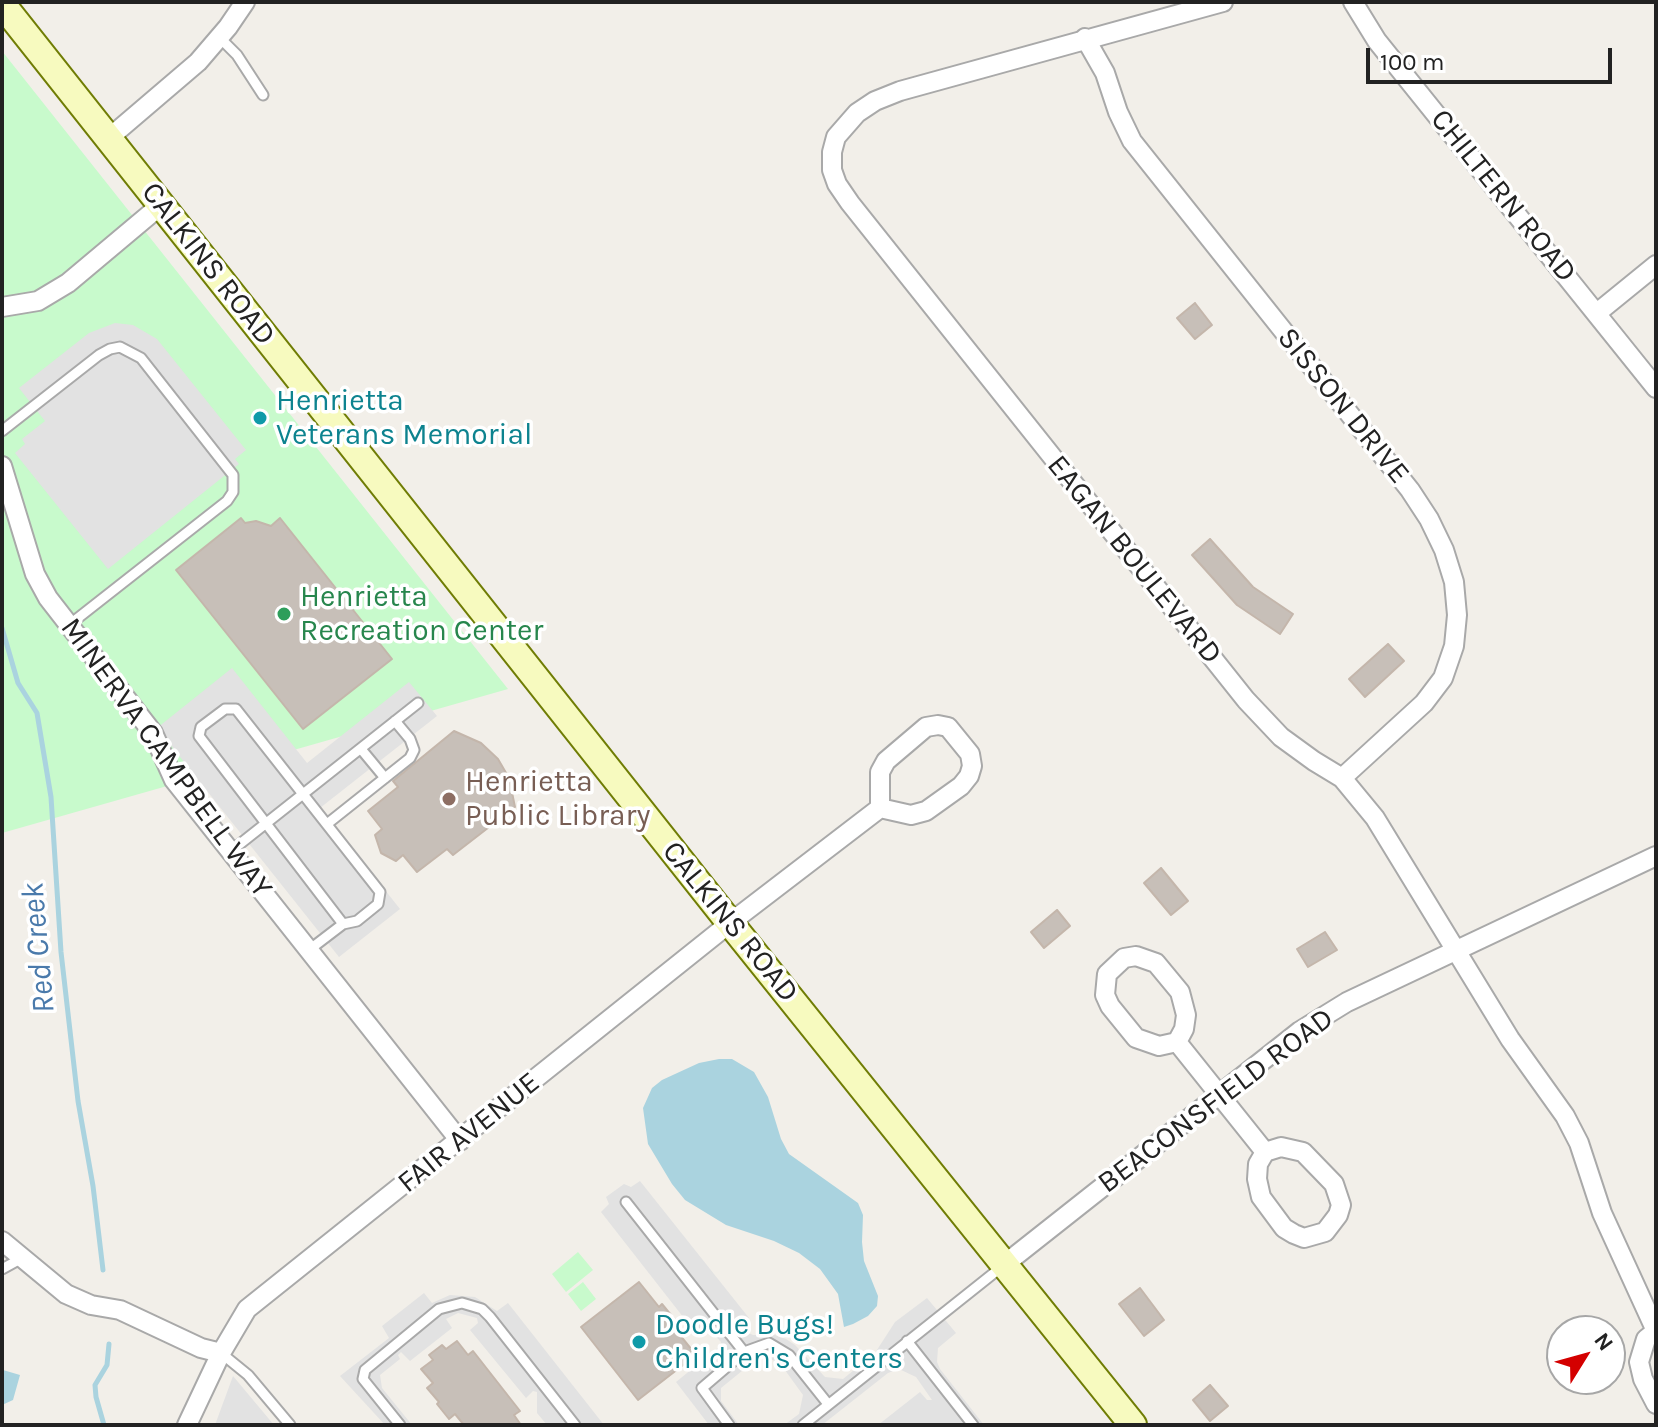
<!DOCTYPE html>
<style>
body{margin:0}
#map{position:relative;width:1658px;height:1427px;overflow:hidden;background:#f2efe9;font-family:Karla,sans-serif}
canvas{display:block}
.frame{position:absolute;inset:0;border:4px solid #222;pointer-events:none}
.north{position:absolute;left:1546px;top:1315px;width:80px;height:80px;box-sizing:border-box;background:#fff;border:2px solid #a7a7a7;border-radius:50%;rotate:53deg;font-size:22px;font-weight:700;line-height:32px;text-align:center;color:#222}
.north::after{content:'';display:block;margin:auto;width:28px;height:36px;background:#d40000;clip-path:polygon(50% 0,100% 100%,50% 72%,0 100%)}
.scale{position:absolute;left:1366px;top:48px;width:246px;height:36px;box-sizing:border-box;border:4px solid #222;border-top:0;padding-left:10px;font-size:24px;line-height:28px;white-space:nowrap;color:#222;-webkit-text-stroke:6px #fff;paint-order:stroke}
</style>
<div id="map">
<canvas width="1658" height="1427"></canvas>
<div class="frame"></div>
<div class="north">N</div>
<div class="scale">100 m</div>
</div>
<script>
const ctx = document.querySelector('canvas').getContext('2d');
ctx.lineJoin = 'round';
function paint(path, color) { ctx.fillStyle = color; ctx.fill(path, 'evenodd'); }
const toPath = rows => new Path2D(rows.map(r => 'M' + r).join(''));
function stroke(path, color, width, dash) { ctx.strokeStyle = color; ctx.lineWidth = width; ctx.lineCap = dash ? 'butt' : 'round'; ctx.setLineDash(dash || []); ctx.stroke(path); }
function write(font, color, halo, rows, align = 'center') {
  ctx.font = font + ' Karla,sans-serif'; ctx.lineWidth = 7; ctx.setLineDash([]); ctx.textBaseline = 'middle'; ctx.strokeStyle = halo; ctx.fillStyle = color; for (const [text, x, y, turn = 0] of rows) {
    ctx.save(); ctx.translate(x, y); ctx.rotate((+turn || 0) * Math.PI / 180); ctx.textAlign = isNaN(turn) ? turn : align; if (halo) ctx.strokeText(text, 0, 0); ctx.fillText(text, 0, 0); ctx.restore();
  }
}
paint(toPath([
 [2,51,508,689,2,833],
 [578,1252,593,1270,566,1292,552,1274],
 [583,1282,596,1299,581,1311,568,1294]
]), '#c8facc');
paint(toPath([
 [115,323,133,325,157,339,246,450,235,459,239,464,108,569,15,453,25,444,22,439,45,421,19,388,89,333],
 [232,668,307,763,409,682,437,716,320,808,400,909,339,957,157,728],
 [640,1181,749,1318,741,1325,740,1329,753,1335,775,1335,786,1339,795,1345,825,1377,843,1379,875,1353,895,1322,927,1298,956,1333,938,1348,937,1362,940,1369,984,1425,878,1425,920,1392,927,1400,932,1400,916,1377,899,1369,888,1373,822,1425,784,1425,799,1414,803,1395,782,1366,773,1360,763,1358,753,1362,721,1388,721,1401,739,1425,709,1425,676,1382,719,1347,721,1342,709,1329,698,1336,601,1212,609,1204,606,1197,624,1184,631,1187],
 [424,1293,432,1303,450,1295,475,1297,497,1311,508,1303,604,1425,547,1425,537,1413,537,1392,533,1391,526,1398,470,1330,478,1323,477,1318,458,1313,446,1319,452,1328,410,1361,401,1352,398,1355,400,1359,380,1375,382,1388,412,1425,385,1425,340,1376,389,1338,382,1326],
 [233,1376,274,1425,215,1425]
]), '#e2e2e2');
paint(toPath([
 [719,1059,732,1059,754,1072,768,1097,781,1139,789,1154,858,1203,863,1215,862,1242,864,1261,878,1296,877,1306,868,1316,853,1324,844,1327,838,1294,820,1269,799,1253,774,1241,726,1225,685,1200,672,1184,648,1144,643,1108,652,1088,662,1080,699,1063],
 [3,1370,20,1375,13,1400,2,1405]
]), '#aad3df');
stroke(toPath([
 [2,628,18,683,37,713,51,797,61,952,78,1101,93,1186,103,1270],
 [104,1425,96,1397,95,1385,107,1365,109,1344]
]), '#aad3df', 5);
const building = toPath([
 [1195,303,1212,325,1195,339,1177,318,1195,303],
 [241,518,245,523,256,521,271,526,280,518,392,659,303,729,176,570,241,518],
 [1210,539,1253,587,1293,614,1280,634,1237,605,1192,555,1210,539],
 [1388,644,1404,661,1365,697,1349,679,1388,644],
 [454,731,481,743,498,759,509,778,515,807,453,855,447,849,417,872,403,855,396,861,381,853,375,835,382,829,368,811,398,787,393,781,454,731],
 [1161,868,1188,901,1171,915,1144,883,1161,868],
 [1057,910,1070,926,1044,948,1031,932,1057,910],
 [1325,932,1337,950,1308,967,1297,949,1325,932],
 [639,1282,659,1307,662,1304,680,1326,675,1329,696,1355,638,1400,581,1327,639,1282],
 [1140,1288,1164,1320,1144,1336,1119,1304,1140,1288],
 [457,1341,468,1355,473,1351,520,1411,514,1415,521,1425,464,1425,455,1414,449,1419,437,1404,439,1402,427,1388,433,1383,421,1369,433,1360,429,1355,442,1345,446,1349,457,1341],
 [1210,1385,1228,1406,1210,1421,1193,1400,1210,1385]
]);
paint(building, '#c7bfb8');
stroke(building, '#c4b6ab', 2);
const lane = toPath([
 [219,37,237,55,263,95],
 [2,431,99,355,110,349,120,347,141,358,233,475,233,492,227,501,69,625],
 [225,709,236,709,380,892,378,904,357,921,343,924,199,736,201,727,225,709],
 [361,749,385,778],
 [327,824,410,758,414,750,410,739,395,721],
 [231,851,418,703],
 [309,950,343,924],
 [626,1202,744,1352],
 [2,1269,22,1258],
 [907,1341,973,1425],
 [221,1353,248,1375,290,1425],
 [400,1425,363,1379,365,1370,439,1309,462,1303,482,1309,490,1317,575,1425],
 [729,1425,702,1388,744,1352,769,1343,789,1355,828,1404],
 [803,1425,1004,1265]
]);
const street = toPath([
 [1223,2,900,91,875,101,857,113,836,137,832,152,832,170,837,184,850,203,1246,700,1281,737,1314,761,1342,778,1375,818,1510,1039,1565,1116,1579,1143,1602,1213,1656,1331],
 [1353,2,1377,41,1656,388],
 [1085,38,1105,73,1118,112,1132,141,1410,490,1429,519,1444,550,1454,582,1457,615,1454,646,1443,678,1424,703,1342,778],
 [109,138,198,62,228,27,245,2],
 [2,307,38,301,68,283,161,205],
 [1597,313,1656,265],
 [2,466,35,574,48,598,153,733,174,780,460,1141],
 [1177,1042,1159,1046,1136,1038,1110,1006,1105,995,1107,974,1124,958,1136,956,1156,963,1180,992,1186,1015,1184,1029,1177,1042,1265,1152,1258,1164,1257,1179,1261,1197,1284,1228,1294,1234,1304,1238,1325,1232,1338,1215,1341,1205,1334,1184,1303,1152,1281,1147,1265,1152],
 [2,1241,66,1294,91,1305,120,1310,201,1348,221,1353,187,1425],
 [1005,1264,1300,1031,1347,1002,1656,856],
 [1656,1331,1646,1339,1639,1362,1643,1379,1656,1404],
 [221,1353,247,1309,730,923,880,808,911,815,926,811,961,786,969,776,972,766,970,754,948,727,938,725,926,727,886,761,880,772,880,808]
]);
const secondary = toPath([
 [2,4,730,923,1133,1425]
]);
stroke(lane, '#a9a9a9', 13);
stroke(street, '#a9a9a9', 22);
stroke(secondary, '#707d05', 30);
stroke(lane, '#fff', 9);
stroke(street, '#fff', 18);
stroke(secondary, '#f7fabf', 26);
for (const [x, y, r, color] of [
 [260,418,8,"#0f9aa8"],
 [284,614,8,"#2e9e5b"],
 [449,799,8,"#8d6e63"],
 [639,1342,8,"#0f9aa8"]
]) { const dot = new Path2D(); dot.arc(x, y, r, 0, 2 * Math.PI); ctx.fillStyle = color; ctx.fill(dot); stroke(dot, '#fff', 3); }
write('30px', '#222', '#fff', [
 ["CHILTERN ROAD",1503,196,51],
 ["CALKINS ROAD",208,264,52],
 ["SISSON DRIVE",1343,406,51],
 ["EAGAN BOULEVARD",1134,560,51],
 ["MINERVA CAMPBELL WAY",166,758,54],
 ["CALKINS ROAD",730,922,51],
 ["BEACONSFIELD ROAD",1216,1101,-37],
 ["FAIR AVENUE",469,1133,-39]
]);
write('30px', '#0d838f', '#fff', [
 ["Henrietta",276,401],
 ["Veterans Memorial",276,435],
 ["Doodle Bugs!",655,1325],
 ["Children's Centers",655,1359]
], 'left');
write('30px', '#27864d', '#fff', [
 ["Henrietta",300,597],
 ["Recreation Center",300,631]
], 'left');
write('30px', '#785e54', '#fff', [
 ["Henrietta",465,782],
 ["Public Library",465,816]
], 'left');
write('italic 32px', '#4a7aab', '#fff', [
 ["Red Creek",39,948,-95]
]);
</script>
